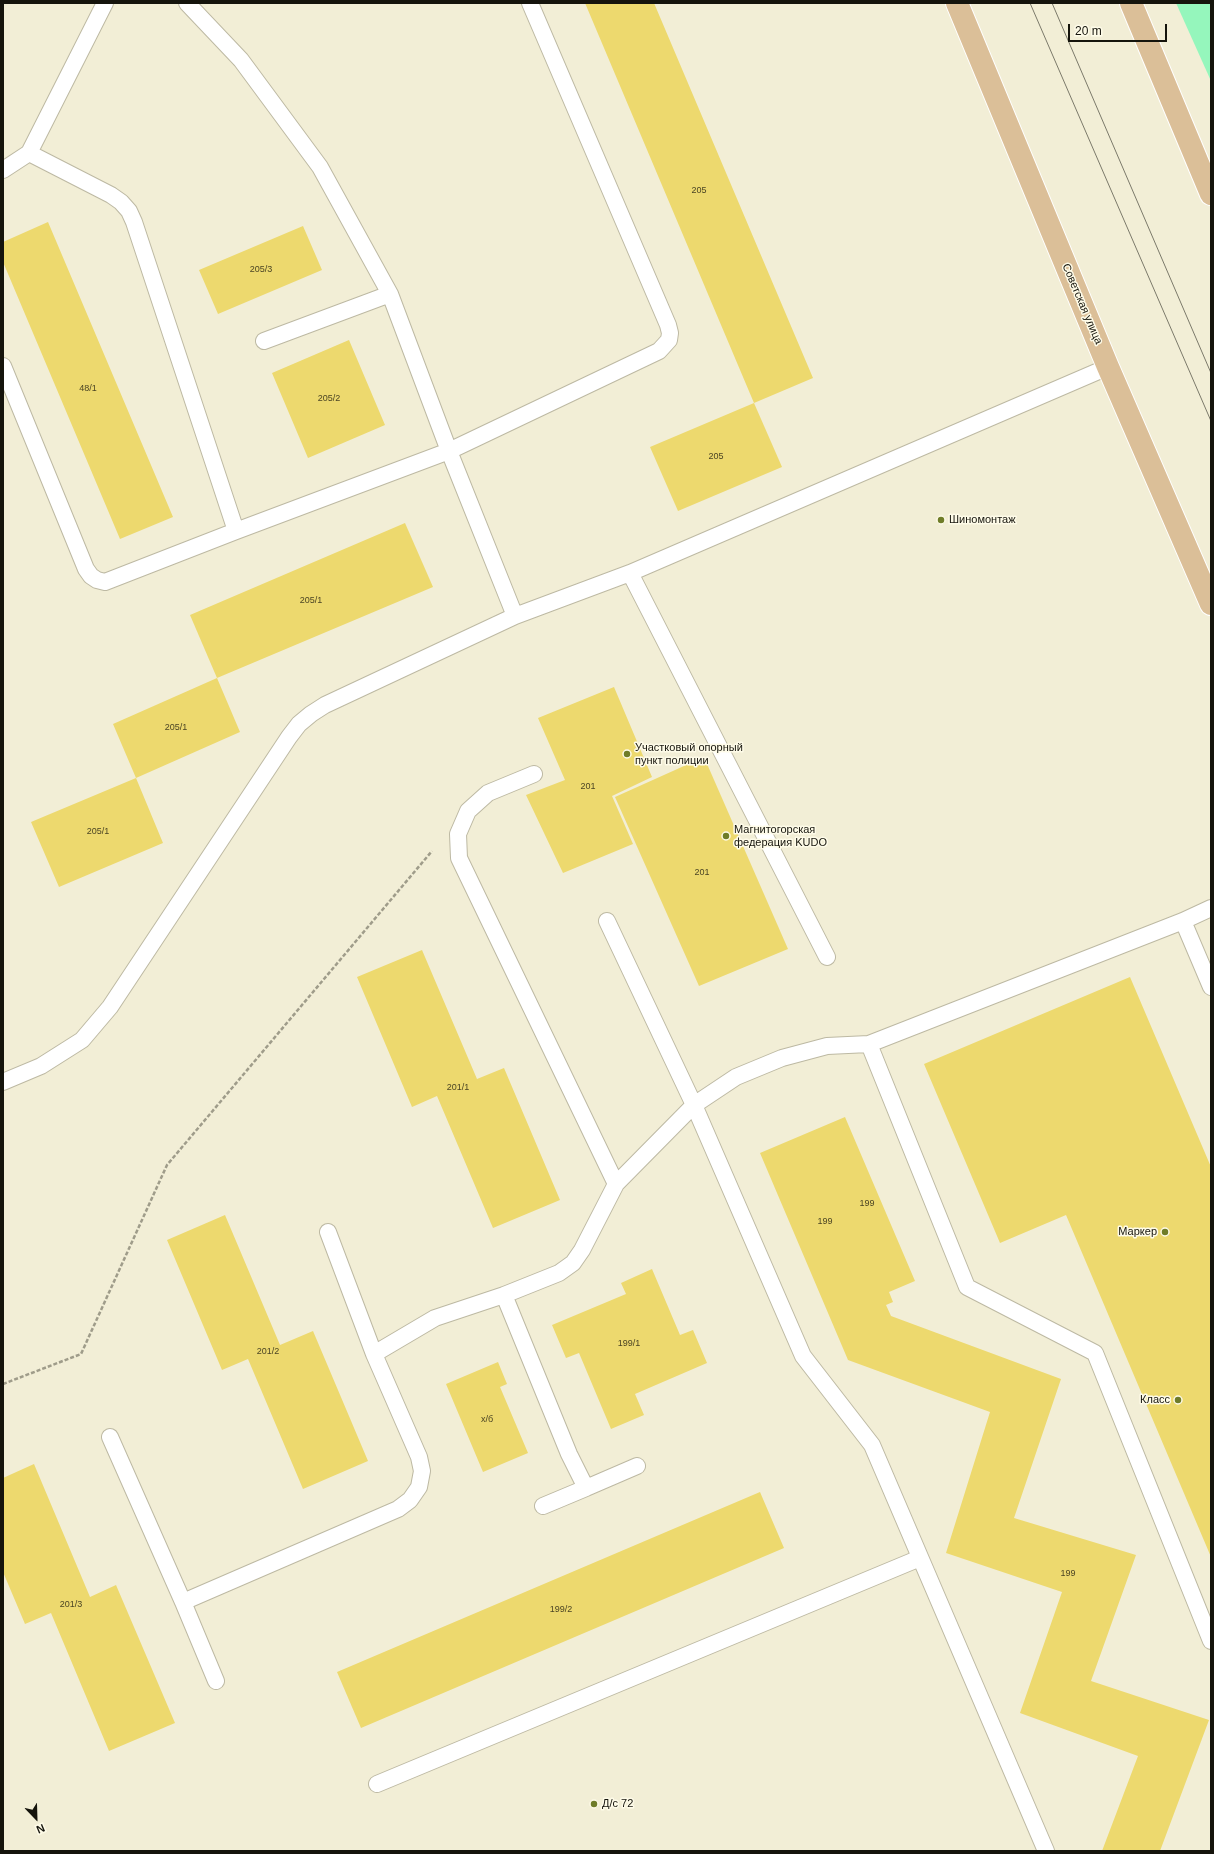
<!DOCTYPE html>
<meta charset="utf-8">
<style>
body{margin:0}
#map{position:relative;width:1214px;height:1854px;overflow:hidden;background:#f2eed6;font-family:Helvetica,sans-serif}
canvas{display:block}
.frame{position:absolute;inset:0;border:4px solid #15140c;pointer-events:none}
.north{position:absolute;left:16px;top:1798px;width:40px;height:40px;-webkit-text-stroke:3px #fefbe8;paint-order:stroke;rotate:157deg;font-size:11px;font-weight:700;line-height:16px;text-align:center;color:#15140c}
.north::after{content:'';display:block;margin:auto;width:14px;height:18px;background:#15140c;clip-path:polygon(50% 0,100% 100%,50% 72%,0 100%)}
.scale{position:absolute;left:1068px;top:24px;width:99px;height:18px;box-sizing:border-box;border:2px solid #15140c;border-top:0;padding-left:5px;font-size:12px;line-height:14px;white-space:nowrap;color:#15140c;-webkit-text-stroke:3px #fefbe8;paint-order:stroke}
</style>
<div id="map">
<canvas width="1214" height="1854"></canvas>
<div class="frame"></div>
<div class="north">N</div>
<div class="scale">20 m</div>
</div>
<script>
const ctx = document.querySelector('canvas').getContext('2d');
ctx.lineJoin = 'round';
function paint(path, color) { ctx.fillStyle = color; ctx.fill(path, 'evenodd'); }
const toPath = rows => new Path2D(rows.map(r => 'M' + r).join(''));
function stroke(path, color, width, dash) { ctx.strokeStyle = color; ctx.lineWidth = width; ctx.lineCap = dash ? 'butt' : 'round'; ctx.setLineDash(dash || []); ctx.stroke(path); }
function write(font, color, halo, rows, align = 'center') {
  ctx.font = font + ' Helvetica,sans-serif'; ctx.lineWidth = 3; ctx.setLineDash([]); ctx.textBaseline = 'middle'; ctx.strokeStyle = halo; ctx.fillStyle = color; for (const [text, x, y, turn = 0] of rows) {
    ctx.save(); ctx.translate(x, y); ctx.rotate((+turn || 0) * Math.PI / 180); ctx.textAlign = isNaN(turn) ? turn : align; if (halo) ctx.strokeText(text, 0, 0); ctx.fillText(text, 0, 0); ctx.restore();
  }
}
paint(toPath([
 [1176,3,1211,3,1211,81]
]), '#95f6bc');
paint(toPath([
 [585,3,654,3,813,378,754,403],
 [48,222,173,517,120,539,3,262,3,242],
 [303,226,322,270,218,314,199,270],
 [349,340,385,425,308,458,272,373],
 [754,403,782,467,678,511,650,447],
 [405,523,433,587,217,678,240,732,136,778,113,724,217,678,190,615],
 [614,687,652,777,612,796,633,844,563,873,526,795,565,780,538,718],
 [704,757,788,949,699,986,615,797],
 [136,778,163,843,59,887,31,822],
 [422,950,477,1079,504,1068,560,1200,493,1228,437,1096,412,1107,357,977],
 [1130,977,1211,1167,1211,1557,1066,1215,1000,1243,924,1064],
 [845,1117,915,1281,889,1292,893,1302,886,1305,891,1316,1061,1379,1014,1518,1136,1555,1091,1681,1209,1720,1160,1851,1102,1851,1138,1756,1020,1713,1062,1592,946,1553,990,1412,848,1360,760,1153],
 [225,1215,280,1345,313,1331,368,1461,303,1489,248,1359,222,1370,167,1240],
 [652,1269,680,1335,693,1330,707,1363,635,1394,644,1415,611,1429,579,1353,566,1358,552,1325,626,1294,621,1283],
 [498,1362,507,1384,500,1387,528,1453,483,1472,446,1384],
 [34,1464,90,1597,116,1585,175,1723,109,1751,51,1613,25,1624,3,1572,3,1478],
 [760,1492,784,1548,361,1728,337,1672]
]), '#edd96e');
const lane = toPath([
 [187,3,241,60,320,167,390,294,449,451,515,616],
 [29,153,111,195,121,202,129,211,134,222,236,531],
 [3,170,29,153,105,3],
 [264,341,390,294],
 [3,366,86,569,91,576,97,580,105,582,236,531,449,451,659,351,669,340,670,333,668,325,530,3],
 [630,573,827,957],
 [534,774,488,793,468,811,458,834,459,858,616,1184],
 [1211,908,1183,921,869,1044,967,1287,1095,1353,1211,1641],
 [607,921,694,1105,803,1356,872,1445,1046,1851],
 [1183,921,1211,987],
 [3,1082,41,1066,82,1040,110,1007,289,737,299,724,311,714,325,705,515,616,630,573,1108,367],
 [328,1232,374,1354],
 [504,1295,569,1454,586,1488,637,1466],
 [110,1437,183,1602,398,1509,410,1500,419,1487,422,1471,419,1457,374,1354,435,1318,504,1295,559,1273,573,1263,582,1250,616,1184,694,1105,736,1077,782,1058,827,1046,869,1044],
 [543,1506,586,1488],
 [183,1602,216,1681],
 [377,1784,920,1558]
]);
const primary = toPath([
 [957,3,1108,367,1211,604],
 [1131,3,1211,194]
]);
stroke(lane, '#bdb9a3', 18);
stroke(primary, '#fff', 24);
stroke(toPath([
 [3,1384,81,1354,167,1165,432,851]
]), '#9f9c8a', 2.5, [4, 2]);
stroke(lane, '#fff', 16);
stroke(primary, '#dbbf98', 22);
stroke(toPath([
 [1030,3,1211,421],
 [1052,3,1211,373]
]), '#7b796a', 1);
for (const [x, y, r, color] of [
 [941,520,4,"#6f7c28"],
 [627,754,4,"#6f7c28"],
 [726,836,4,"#6f7c28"],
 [1165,1232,4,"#6f7c28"],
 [1178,1400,4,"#6f7c28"],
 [594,1804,4,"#6f7c28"]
]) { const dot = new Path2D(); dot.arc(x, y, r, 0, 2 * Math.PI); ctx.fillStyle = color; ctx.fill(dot); stroke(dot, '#fefbe8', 1.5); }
write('9px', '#4b4524', null, [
 ["205",699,191],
 ["205/3",261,270],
 ["48/1",88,389],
 ["205/2",329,399],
 ["205",716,457],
 ["205/1",311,601],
 ["205/1",176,728],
 ["201",588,787],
 ["205/1",98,832],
 ["201",702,873],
 ["201/1",458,1088],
 ["199",867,1204],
 ["199",825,1222],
 ["199/1",629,1344],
 ["201/2",268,1352],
 ["х/б",487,1420],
 ["199",1068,1574],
 ["201/3",71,1605],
 ["199/2",561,1610]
]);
write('11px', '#15140c', '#fefbe8', [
 ["Советская улица",1082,304,67]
]);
write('11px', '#15140c', '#fefbe8', [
 ["Шиномонтаж",949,520],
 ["Участковый опорный",635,748],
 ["пункт полиции",635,761],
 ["Магнитогорская",734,830],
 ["федерация KUDO",734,843],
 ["Маркер",1157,1232,"right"],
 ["Класс",1170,1400,"right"],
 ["Д/с 72",602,1804]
], 'left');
</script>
